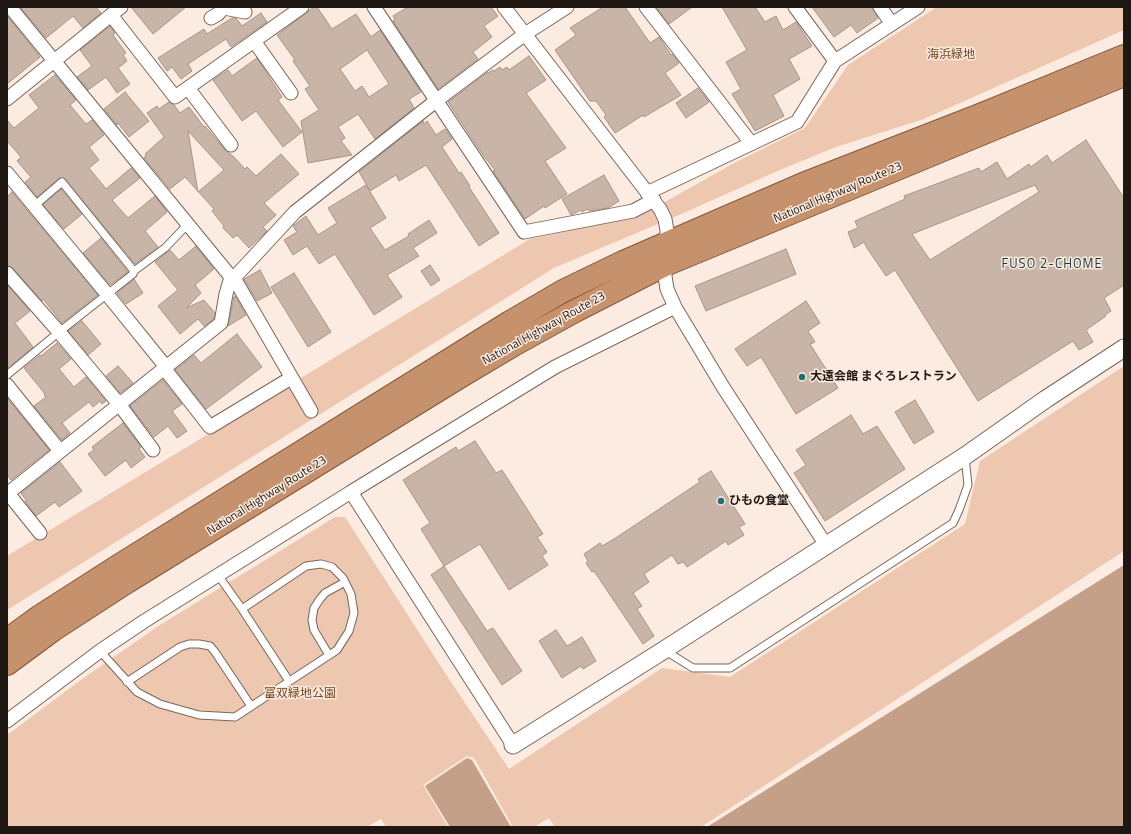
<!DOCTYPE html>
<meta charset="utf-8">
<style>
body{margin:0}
#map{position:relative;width:1131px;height:834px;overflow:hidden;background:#fcebe0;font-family:"Titillium Web",sans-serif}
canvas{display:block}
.frame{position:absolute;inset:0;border:8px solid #1e1712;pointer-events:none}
</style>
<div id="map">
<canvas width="1131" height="834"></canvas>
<div class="frame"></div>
</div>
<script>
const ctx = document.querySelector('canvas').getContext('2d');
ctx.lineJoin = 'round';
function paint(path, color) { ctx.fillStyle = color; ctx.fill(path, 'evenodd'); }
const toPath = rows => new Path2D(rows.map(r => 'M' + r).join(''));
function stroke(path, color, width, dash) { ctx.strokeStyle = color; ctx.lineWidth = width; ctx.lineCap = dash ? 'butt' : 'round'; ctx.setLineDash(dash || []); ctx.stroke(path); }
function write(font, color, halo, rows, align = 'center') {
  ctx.font = font + ' "Titillium Web","Noto Sans JP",sans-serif'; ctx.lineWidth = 3; ctx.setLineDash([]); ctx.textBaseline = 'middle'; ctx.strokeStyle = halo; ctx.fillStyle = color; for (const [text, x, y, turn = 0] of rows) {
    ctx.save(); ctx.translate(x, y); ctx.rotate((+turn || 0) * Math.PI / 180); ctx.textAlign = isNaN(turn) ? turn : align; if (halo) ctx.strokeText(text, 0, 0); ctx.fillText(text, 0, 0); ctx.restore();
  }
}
paint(toPath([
 [937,7,1124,7,1124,30,924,119,836,147,780,170,679,215,554,268,7,610,7,556,530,239,640,216,736,162,805,128,848,65],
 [1124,366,1124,551,701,827,555,827,549,818,534,827,513,827,474,758,467,756,423,785,448,827,386,827,381,819,366,827,7,827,7,735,85,677,160,625,335,517,345,517,445,673,509,769,662,668,730,677,965,524,980,461]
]), '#edc7b0');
paint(toPath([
 [1124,565,1124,827,707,827],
 [467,758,472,760,511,827,450,827,425,786]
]), '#c5a089');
const building = toPath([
 [22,7,96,7,101,13,83,28,73,16,46,38,21,8,22,7],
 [131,7,186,7,153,34,131,7],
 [314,7,317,7,332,29,356,14,371,37,380,30,421,92,409,99,414,108,375,139,358,114,338,127,345,138,341,141,352,155,308,163,301,121,319,110,305,89,310,86,293,61,295,60,277,35,314,7],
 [367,50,389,84,369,97,362,86,355,91,340,69,367,50],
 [408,7,491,7,498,16,484,26,492,37,473,52,478,59,438,89,393,21,395,19,393,16,408,7],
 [603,7,625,7,650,43,659,37,671,55,672,54,679,63,665,73,681,95,644,117,643,115,615,133,604,117,606,115,596,101,590,101,555,50,576,35,570,28,603,7],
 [656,7,692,7,669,24,656,7],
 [722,7,755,7,765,22,776,16,783,30,796,22,812,46,789,59,800,79,773,95,784,116,755,131,732,94,741,89,726,62,747,50,722,7],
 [812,7,872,7,878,18,857,33,851,25,834,37,812,7],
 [261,13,267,22,231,47,226,39,188,64,192,71,181,79,172,67,167,71,158,58,204,29,207,34,232,18,236,18,242,26,261,13],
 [8,17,40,57,7,84,7,18,8,17],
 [110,26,115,33,113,35,126,53,123,55,127,61,118,68,130,84,117,93,106,77,88,90,77,77,92,66,80,50,110,26],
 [529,56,546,80,526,93,566,148,545,161,567,194,545,208,544,206,525,219,493,171,495,170,483,155,448,102,488,72,488,73,493,70,494,71,500,67,502,70,507,67,509,70,529,56],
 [257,58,282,97,278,100,302,132,283,147,256,111,242,121,213,80,228,70,232,76,257,58],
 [55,75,76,100,70,105,86,124,92,120,104,135,89,147,99,160,89,168,106,189,131,168,140,178,112,200,128,218,155,196,167,212,145,231,158,247,135,264,64,178,59,178,37,197,25,182,31,177,17,161,21,157,7,141,7,120,14,128,39,108,29,95,55,75],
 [698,88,709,102,686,118,676,103,698,88],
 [125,92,149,121,129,137,118,123,117,125,104,109,125,92],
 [169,102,174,105,180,113,189,107,204,127,205,126,225,150,234,157,245,169,247,167,256,176,281,154,299,174,264,203,276,215,263,227,267,231,249,248,237,235,233,238,223,228,224,226,212,211,214,209,185,177,170,189,144,158,146,155,145,154,164,137,147,113,157,106,159,109,169,102],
 [188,131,224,170,198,192,188,131],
 [423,121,424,124,427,121,436,135,445,129,452,139,442,147,459,173,461,172,470,186,469,187,499,233,479,246,426,165,399,181,396,175,370,191,359,172,423,121],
 [1086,140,1124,198,1124,285,1104,298,1111,311,1105,315,1106,316,1086,330,1093,342,1079,350,1073,341,978,401,895,270,886,276,867,248,864,242,854,248,848,232,858,228,855,221,905,199,904,196,979,168,981,172,997,162,1007,179,1029,164,1031,167,1047,155,1052,163,1086,140],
 [1035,185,1039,192,930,260,912,234,1035,185],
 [604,175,619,201,608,208,589,211,587,209,582,212,581,210,571,215,562,199,604,175],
 [366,185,386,218,370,228,385,250,409,236,408,234,429,220,437,233,413,248,419,256,387,275,402,297,374,315,335,254,319,264,307,246,293,255,284,240,297,232,293,226,306,216,318,235,337,223,328,208,366,185],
 [61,189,82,214,64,229,43,205,61,189],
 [12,192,98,295,62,323,43,299,42,301,13,268,7,265,7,197,12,192],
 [101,238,128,272,110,285,83,253,101,238],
 [196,246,214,269,195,285,201,293,186,308,204,300,215,313,214,319,204,326,198,319,180,334,158,306,178,290,155,262,170,250,179,260,196,246],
 [786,249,796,274,706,311,695,286,786,249],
 [430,265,440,280,431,286,421,271,430,265],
 [260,270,272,293,257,301,244,279,260,270],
 [294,273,331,332,308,347,271,287,294,273],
 [134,279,143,293,126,304,117,293,134,279],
 [7,285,30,311,15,323,33,347,7,369,7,285],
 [235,296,246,315,228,326,234,297,235,296],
 [806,301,820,323,808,331,815,342,810,344,838,388,796,414,761,357,747,366,735,349,806,301],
 [82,321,101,344,88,355,68,331,82,321],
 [237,334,262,367,206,409,175,370,194,355,201,363,237,334],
 [57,343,71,359,59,369,74,387,86,377,106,401,102,404,100,401,93,407,89,402,62,423,70,433,62,440,34,406,46,397,44,395,45,394,24,368,40,355,41,356,57,343],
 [118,366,133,383,120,393,106,376,118,366],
 [163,380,182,404,172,411,187,431,177,438,168,426,154,437,130,406,163,380],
 [7,398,49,450,11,480,7,475,7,398],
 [915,400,934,432,914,444,895,412,915,400],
 [851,415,863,434,877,426,905,469,825,521,794,473,806,465,796,450,851,415],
 [123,423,141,447,139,449,145,457,131,468,126,460,105,476,88,454,94,450,92,447,123,423],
 [475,441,496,473,502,470,543,534,537,537,547,552,542,556,548,565,509,590,480,544,444,566,421,529,430,523,403,480,456,447,458,451,475,441],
 [60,462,82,491,59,507,55,502,36,516,25,501,26,500,21,493,60,462],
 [711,471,745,524,739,527,744,535,728,545,726,541,687,567,683,562,678,564,672,555,644,574,649,582,633,593,642,606,637,609,654,636,643,644,594,571,592,572,586,563,588,561,584,554,600,543,602,546,614,539,700,482,698,479,711,471],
 [444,566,487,631,493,628,522,671,502,685,431,575,444,566],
 [556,630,567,646,582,637,596,661,583,669,581,666,562,678,539,641,556,630]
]);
paint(building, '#c9b5a8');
stroke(building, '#a79487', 1);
const service = toPath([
 [34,206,62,182,134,271,165,248,188,224],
 [7,375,59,332,133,274,134,271],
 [218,575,242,609,289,681],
 [664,650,693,668,730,668,953,523,959,510,968,485,965,457],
 [100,651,137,692,160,704,199,715,235,717,337,650,349,631,354,613,351,594,343,578,332,567,321,564,306,566,242,609],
 [329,655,314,630,312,620,314,608,320,599,325,593,345,582],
 [127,682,180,647,189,644,199,644,210,646,215,652,251,706]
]);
const minor = toPath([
 [10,7,231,277,234,278,311,411],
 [374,7,524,232,633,211,654,200],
 [504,7,660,209,665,219,667,231,665,276,667,289,675,307,723,387,826,545],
 [646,7,751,143],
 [795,7,835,61],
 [880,7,892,24],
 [224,8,245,12],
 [111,15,175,97,302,7],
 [211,18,218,14,224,7],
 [254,41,291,93],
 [188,88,231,145],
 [7,99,121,7],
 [7,173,107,294,166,367],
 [647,193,797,122,835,61,918,7],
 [7,273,59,332,119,404,153,450],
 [234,278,295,212,437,100,525,34,567,7],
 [164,368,210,427,291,378],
 [7,385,60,451],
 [7,492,40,533],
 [351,492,555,367,675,307],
 [7,494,221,323,226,294,231,277],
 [7,721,100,651,143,622,351,492,513,745]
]);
const tertiary = toPath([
 [513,745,664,650,965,456,1046,399,1124,348]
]);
const trunk = toPath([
 [7,640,40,616,118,566,510,322,563,291,623,262,803,184,980,115,1124,56],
 [7,664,53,630,127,582,463,375,517,343,575,311,665,265,1124,75]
]);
stroke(service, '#78665a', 9);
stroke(minor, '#78665a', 15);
stroke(tertiary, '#78665a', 19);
stroke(trunk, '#815536', 24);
stroke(service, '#fff', 7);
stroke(minor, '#fff', 13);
stroke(tertiary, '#fff', 17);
stroke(trunk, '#c6926e', 22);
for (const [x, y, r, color] of [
 [802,377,4,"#236e75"],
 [721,501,4,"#236e75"]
]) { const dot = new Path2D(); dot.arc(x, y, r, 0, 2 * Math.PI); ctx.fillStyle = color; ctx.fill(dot); stroke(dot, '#fcebe0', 1.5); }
write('12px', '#72411c', '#fcebe0', [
 ["海浜緑地",951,55],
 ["富双緑地公園",300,694]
]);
write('12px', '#1e1712', '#fcebe0', [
 ["National Highway Route 23",838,193,-23],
 ["National Highway Route 23",544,329,-29],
 ["National Highway Route 23",267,496,-32]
]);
write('bold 12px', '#1e1712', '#fcebe0', [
 ["大遠会館 まぐろレストラン",810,377],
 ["ひもの食堂",729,501]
], 'left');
ctx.letterSpacing = '1px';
write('13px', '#16383c', '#fcebe0', [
 ["FUSO 2-CHOME",1052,265]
]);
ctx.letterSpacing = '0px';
</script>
